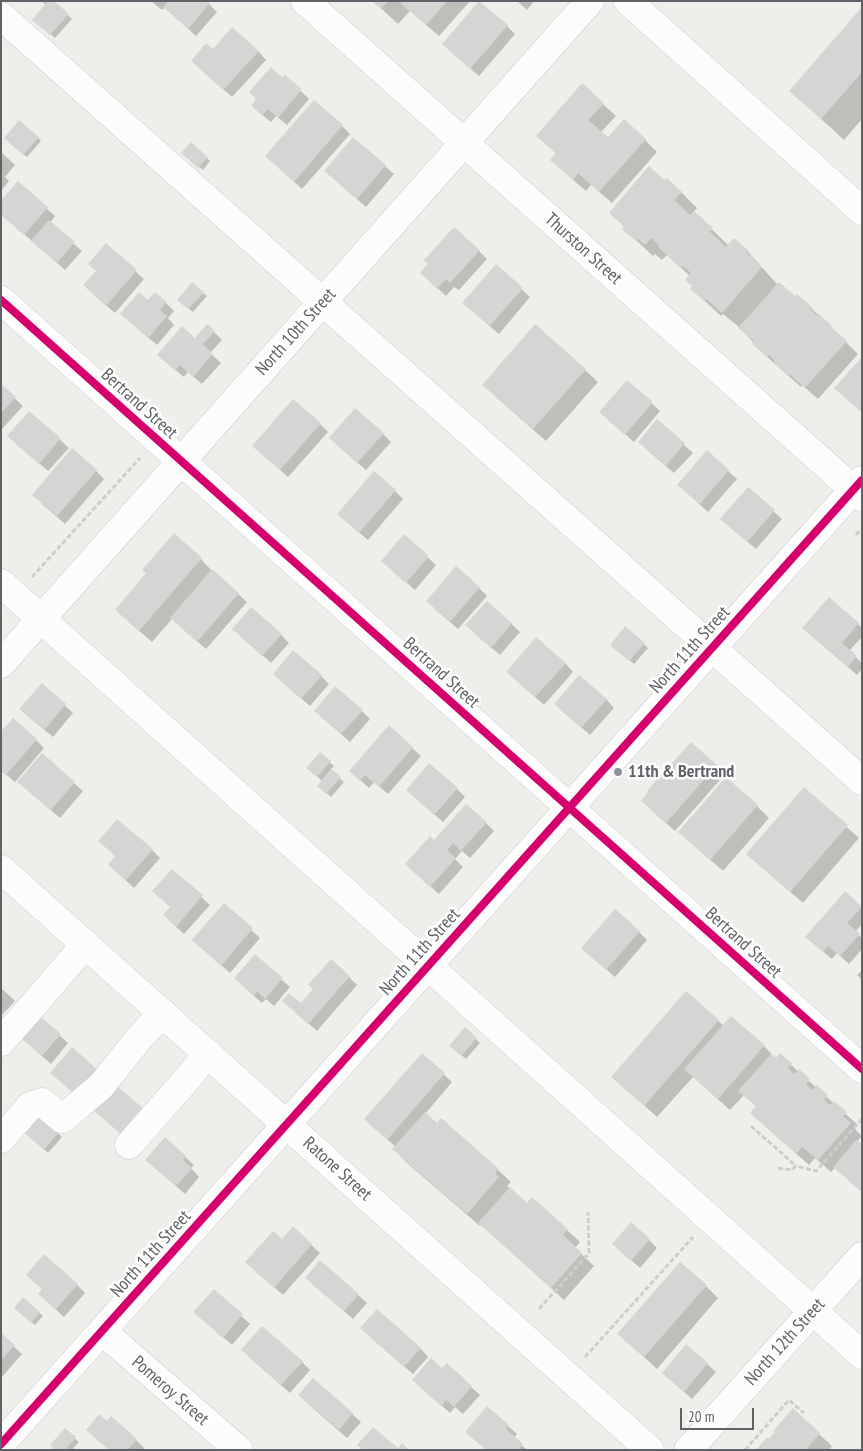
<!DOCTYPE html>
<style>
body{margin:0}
#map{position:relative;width:863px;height:1451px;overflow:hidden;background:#efeeea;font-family:"PT Sans Narrow",sans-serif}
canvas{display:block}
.frame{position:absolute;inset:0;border:2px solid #5f6368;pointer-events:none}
.scale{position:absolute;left:680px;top:1408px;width:74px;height:22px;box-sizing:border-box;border:2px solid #5f6368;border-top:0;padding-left:6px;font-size:15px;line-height:18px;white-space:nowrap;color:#5f6368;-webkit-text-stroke:4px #fff;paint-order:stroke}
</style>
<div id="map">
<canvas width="863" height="1451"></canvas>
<div class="frame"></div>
<div class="scale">20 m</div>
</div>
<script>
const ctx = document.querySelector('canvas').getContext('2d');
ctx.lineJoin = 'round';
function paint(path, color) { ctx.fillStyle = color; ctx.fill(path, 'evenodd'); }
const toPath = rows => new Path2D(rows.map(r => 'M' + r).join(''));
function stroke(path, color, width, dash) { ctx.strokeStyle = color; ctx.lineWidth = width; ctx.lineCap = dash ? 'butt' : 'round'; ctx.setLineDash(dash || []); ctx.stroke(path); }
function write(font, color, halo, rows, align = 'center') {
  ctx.font = font + ' "PT Sans Narrow",sans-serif'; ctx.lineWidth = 5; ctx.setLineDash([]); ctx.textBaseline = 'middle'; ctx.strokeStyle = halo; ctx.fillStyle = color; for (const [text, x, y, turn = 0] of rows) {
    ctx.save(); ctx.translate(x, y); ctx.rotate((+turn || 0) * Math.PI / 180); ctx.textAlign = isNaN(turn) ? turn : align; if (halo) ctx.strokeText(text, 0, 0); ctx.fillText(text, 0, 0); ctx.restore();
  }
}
paint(toPath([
 [42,1,55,1,54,3,72,19,55,38,38,23,46,5],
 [151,1,206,1,217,12,196,36,165,7,162,10],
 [373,1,470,1,439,36,410,11,398,24],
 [517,1,534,1,527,10],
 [862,9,862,119,844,140,791,91],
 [507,26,515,34,479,76,451,52],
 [213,51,258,51,266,60,232,97,201,69],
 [285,76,309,99,287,125,276,116,271,122,261,114],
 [603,104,616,116,600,133,608,139,645,140,657,152,612,203,591,185,586,191,564,172,557,154,537,136],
 [342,126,350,134,302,189,266,156],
 [38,138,41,141,27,157,9,142],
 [353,139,394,174,366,207,334,179],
 [1,152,15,165,5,177,9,181,1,191],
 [187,157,207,158,210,161,203,170],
 [18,182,55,216,50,223,82,251,65,270,1,214],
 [664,182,681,192,697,208,694,212,729,246,748,252,778,285,811,308,858,354,818,399,802,385,801,387,766,356,739,327,723,314,721,316,708,304,692,289,693,287,690,276,667,255,662,260,655,254,653,256,624,229,625,227,610,213],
 [106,245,144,279,115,313,93,294,97,271],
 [479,251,487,259,459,290,454,287,446,296,430,281,430,265],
 [496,266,530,297,499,334,472,311],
 [203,293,207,296,193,312,182,303],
 [149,302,166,303,174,311,168,318,174,325,157,345,130,322],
 [214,332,222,340,210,353,221,363,202,384,188,372,184,377,167,363,196,340],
 [585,370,598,382,546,441,496,397],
 [627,381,660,411,634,442,609,420],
 [1,386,23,406,1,430],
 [29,412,69,448,48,471,17,444],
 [657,421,693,453,674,473,647,450],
 [320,424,328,432,288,477,262,454],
 [383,434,391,442,366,470,338,446],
 [707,452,737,479,708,512,687,493],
 [96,471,104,479,65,524,41,503],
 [748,488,782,519,756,549,730,527],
 [395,491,403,499,368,540,347,522],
 [404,536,436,565,415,590,391,569],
 [201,559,213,572,247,602,206,649,172,619,152,642,129,622],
 [479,588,487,596,458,629,435,609],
 [487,602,520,632,500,655,475,634],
 [858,624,862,628,862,637,849,651,862,663,862,669,857,675,812,636],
 [626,628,648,648,634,664,615,648],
 [281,635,289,643,271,663,242,637],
 [565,663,573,672,544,705,516,680],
 [321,676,329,684,310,706,282,682],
 [42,685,73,713,53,737,29,717],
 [606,699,614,708,590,735,564,712],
 [362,711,370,719,350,742,324,719],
 [36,740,44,748,15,782,1,770],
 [691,744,725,774,675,831,650,809,669,771],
 [412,748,421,756,388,794,374,782,369,788,350,771],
 [320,754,334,766,330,770,344,782,331,797,322,789,322,781,312,771],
 [42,755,83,791,60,818,27,790],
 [457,789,465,797,443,822,416,798],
 [804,789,859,838,803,903,760,866],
 [757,806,769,818,723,871,692,844],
 [486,823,494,831,470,858,462,851,455,859,463,867,439,894,414,872,435,842],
 [152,850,160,858,134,888,118,873],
 [172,870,210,905,184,934,173,924],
 [845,893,862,907,862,924,855,932,862,938,862,949,849,964,837,953,832,959,815,945],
 [224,905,260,938,230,973,202,948],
 [639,932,647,940,615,977,591,956],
 [255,956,290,987,274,1006,266,999,262,1003,244,987],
 [862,970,862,980,857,975],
 [349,977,357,985,317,1031,292,1009],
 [1,988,15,1001,1,1016],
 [686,993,724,1026,764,1046,776,1059,780,1055,858,1125,855,1129,862,1136,857,1142,862,1146,862,1192,835,1168,831,1172,815,1158,809,1165,751,1113,757,1107,744,1095,730,1110,693,1077,657,1117,613,1077],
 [33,1012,68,1043,51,1064,24,1040],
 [465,1029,480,1043,466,1059,454,1049],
 [422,1055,452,1082,425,1114,498,1170,511,1182,507,1186,527,1205,532,1199,567,1230,580,1242,575,1248,594,1266,564,1300,481,1224,480,1226,406,1162,394,1149,396,1147,374,1128],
 [39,1116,62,1137,48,1153,25,1132],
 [165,1139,194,1165,191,1168,199,1177,185,1194,155,1168],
 [293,1228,320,1253,283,1295,255,1271],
 [649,1240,657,1248,640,1268,622,1252],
 [321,1262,367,1303,353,1319,315,1286],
 [77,1285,85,1293,64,1317,39,1294,43,1289],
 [706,1286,718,1298,657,1369,619,1334],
 [214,1291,250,1324,232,1345,203,1320],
 [23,1298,43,1316,35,1325,19,1311],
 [1,1335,22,1354,1,1378],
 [370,1337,420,1348,428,1357,413,1374],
 [687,1346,716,1372,692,1399,672,1381],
 [250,1358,302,1362,310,1370,290,1393],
 [442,1370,471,1387,480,1395,463,1414,455,1407,450,1413,422,1388],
 [313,1379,361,1422,347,1438,307,1403],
 [488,1408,517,1434,514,1438,527,1450,486,1450],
 [793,1410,832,1446,829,1450,759,1450,769,1440],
 [107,1423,136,1440,144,1448,142,1450,109,1450],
 [65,1430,79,1442,72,1450,56,1450]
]), '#0003');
paint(toPath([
 [48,1,54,1,69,14,50,35,32,20],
 [168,1,208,1,210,3,188,29,163,7],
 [372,1,388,1,381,9],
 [402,1,447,1,426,25,400,3],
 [479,1,508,25,470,69,442,44],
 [862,7,862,72,821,119,789,91],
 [232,27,259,51,223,90,191,61,206,43,213,49],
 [271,67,282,77,285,75,302,89,278,118,268,109,262,115,251,106,256,99,249,92],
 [582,83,604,103,588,120,608,137,624,119,646,139,599,192,578,173,573,180,550,160,556,153,536,136],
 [314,100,343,125,294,182,265,156],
 [19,120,39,137,23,155,4,138],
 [353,137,386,165,357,199,324,171],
 [191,142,208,157,198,168,181,153],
 [649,166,664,180,667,178,682,192,674,200,690,215,694,211,713,228,710,232,726,247,734,238,749,251,747,253,762,267,722,313,706,299,704,301,690,289,692,286,685,280,691,273,683,266,682,268,658,247,659,245,651,238,645,245,638,239,636,241,622,229,624,226,609,213],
 [18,181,48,207,24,235,1,215,1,200],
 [49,220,75,242,57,263,31,241],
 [454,227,480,250,450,283,446,279,437,289,420,273,428,264,424,260],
 [106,243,137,270,106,306,83,285,96,271,88,264],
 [496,264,523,288,490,326,462,303],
 [192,282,204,292,188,309,177,300],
 [779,282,795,296,797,294,812,307,810,309,816,315,818,313,832,326,831,327,847,341,805,388,789,374,788,376,773,362,775,361,769,355,767,357,752,344,754,341,738,328],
 [139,292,148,300,155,292,167,302,160,310,167,316,148,338,120,314],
 [207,324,215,331,203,344,213,354,193,377,180,365,175,370,157,355,182,326,195,338],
 [535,324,586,369,533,429,482,385],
 [862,357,862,409,860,411,834,388],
 [627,380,653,402,625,435,599,412],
 [1,384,16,397,1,413],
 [293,399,321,423,280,470,252,446],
 [355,408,384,433,357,463,329,438],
 [29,411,61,438,39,464,7,436],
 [657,419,685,443,666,466,638,442],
 [72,448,97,470,57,516,32,495],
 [707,450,729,470,700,504,677,485],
 [374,471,396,490,359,533,337,514],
 [748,487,775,510,747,542,720,519],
 [174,533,202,558,139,631,115,610,146,573,142,570],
 [404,534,429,556,406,583,381,561],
 [456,566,480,587,450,622,426,601],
 [212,569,239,593,197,642,170,618],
 [829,597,859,623,842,643,857,656,848,667,802,628],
 [487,601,512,623,491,648,465,625],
 [251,607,282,634,262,656,232,629],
 [625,626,645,643,629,661,610,645],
 [536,637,566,663,535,697,506,672],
 [293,650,322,675,301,699,273,674],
 [579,675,607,699,581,728,554,704],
 [42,683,66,704,44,730,19,709],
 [335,686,363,710,341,734,314,711],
 [13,718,37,739,6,775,1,771,1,731],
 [389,725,413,747,379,787,365,775,360,781,349,771],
 [691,742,717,765,666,823,641,801,648,792,647,791,667,768,669,770,673,765,672,763],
 [320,752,331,761,317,777,306,768],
 [42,753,75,782,51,810,17,782],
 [429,763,458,788,434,815,406,790],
 [331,769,341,777,326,794,317,786],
 [726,777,758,805,710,860,678,832],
 [804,787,848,825,790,892,746,854],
 [466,804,487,822,461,851,453,843,447,850,456,858,430,887,405,864,430,836,434,840],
 [117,819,153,849,126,880,108,865,115,856,98,841],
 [172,869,203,895,176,927,163,915,170,907,152,891],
 [845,891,862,907,847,923,860,934,840,956,828,946,823,952,805,937],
 [224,903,253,928,221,966,192,940],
 [615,909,640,931,606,970,581,948],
 [255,954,283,978,265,999,257,991,254,996,234,978],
 [331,959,350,976,308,1024,282,1001,289,993,301,1003,313,989,308,985],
 [686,991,719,1020,644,1106,611,1077],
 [33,1010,61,1034,42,1056,14,1032],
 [731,1016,765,1045,718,1099,684,1069],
 [465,1027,477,1038,461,1056,449,1046],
 [72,1047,100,1072,78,1097,50,1073],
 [422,1053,445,1073,387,1140,364,1119],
 [780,1053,792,1063,788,1068,794,1074,799,1069,810,1079,806,1084,812,1090,817,1085,828,1095,824,1100,830,1105,834,1101,847,1112,843,1116,851,1123,818,1160,802,1147,796,1154,750,1113,756,1106,738,1091,771,1054,776,1058],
 [113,1082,147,1112,125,1138,91,1108],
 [425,1112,437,1123,441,1118,499,1169,495,1173,499,1177,467,1214,392,1149],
 [39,1114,59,1132,44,1150,23,1132],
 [165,1137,186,1156,183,1160,192,1168,176,1186,145,1160],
 [856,1140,862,1144,862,1192,833,1167],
 [510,1187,527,1203,532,1197,568,1229,563,1235,582,1253,551,1288,478,1223],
 [631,1222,650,1239,631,1261,612,1244],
 [293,1226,312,1244,274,1288,245,1262,273,1231,282,1239],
 [44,1254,78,1284,56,1309,38,1294,42,1289,26,1275],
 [320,1260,359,1294,344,1311,305,1278],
 [680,1262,707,1285,644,1357,617,1334],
 [214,1289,243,1314,223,1338,193,1312],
 [23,1297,40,1312,31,1323,14,1308],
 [377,1309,421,1348,404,1367,360,1328],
 [262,1326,303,1361,281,1385,241,1350],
 [1,1333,15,1345,1,1360],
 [686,1344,708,1363,684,1392,662,1373],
 [431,1358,442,1368,447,1363,472,1386,454,1407,446,1400,441,1406,412,1380],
 [313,1378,353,1413,339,1430,298,1395],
 [487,1406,509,1425,506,1429,523,1444,518,1450,492,1450,490,1448,486,1450,465,1432],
 [793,1408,820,1433,806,1450,756,1450,767,1437,769,1439,775,1432,773,1431],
 [99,1414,107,1421,111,1416,137,1439,127,1450,109,1450,86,1430],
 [373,1427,398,1448,402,1443,409,1450,363,1450,357,1445],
 [65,1428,76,1437,65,1450,55,1450,50,1445]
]), '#d6d5d3');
const minor = toPath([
 [305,1,862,497],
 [628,1,862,211],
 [1,16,862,781],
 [1,300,862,1069],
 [1,583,862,1355],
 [1,664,590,1],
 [1,869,650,1450],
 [1,1042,86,944],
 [1,1139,30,1106,42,1102,62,1119,101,1086,140,1037,163,1013],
 [129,1145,187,1079,208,1053],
 [102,1331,239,1450],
 [1,1444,862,480],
 [688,1450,862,1256]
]);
stroke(minor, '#cbcccc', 29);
stroke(toPath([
 [856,535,862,528],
 [32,577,140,458],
 [751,1126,796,1166],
 [778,1168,792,1170,796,1166,816,1171,862,1119],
 [539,1309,589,1253,588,1212],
 [585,1357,693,1237],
 [745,1450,789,1400,804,1413]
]), '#cacfcc', 3, [5, 2.5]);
stroke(minor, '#fdfcfc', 28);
stroke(toPath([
 [1,300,862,1069],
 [1,1444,862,480]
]), '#d6006c', 8);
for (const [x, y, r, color] of [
 [618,772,5,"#919496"]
]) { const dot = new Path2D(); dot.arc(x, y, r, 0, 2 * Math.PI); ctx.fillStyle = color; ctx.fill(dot); stroke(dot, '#fff', 2); }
write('18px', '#5f6368', '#fff', [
 ["Thurston Street",583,249,42],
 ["North 10th Street",296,332,-48],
 ["Bertrand Street",139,404,42],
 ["North 11th Street",690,650,-48],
 ["Bertrand Street",441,673,42],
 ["Bertrand Street",743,943,42],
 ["North 11th Street",420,952,-48],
 ["Ratone Street",337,1169,42],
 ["North 11th Street",151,1254,-48],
 ["North 12th Street",785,1342,-48],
 ["Pomeroy Street",170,1391,41]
]);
write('bold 18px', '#5f6368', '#fff', [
 ["11th & Bertrand",628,772]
], 'left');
</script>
